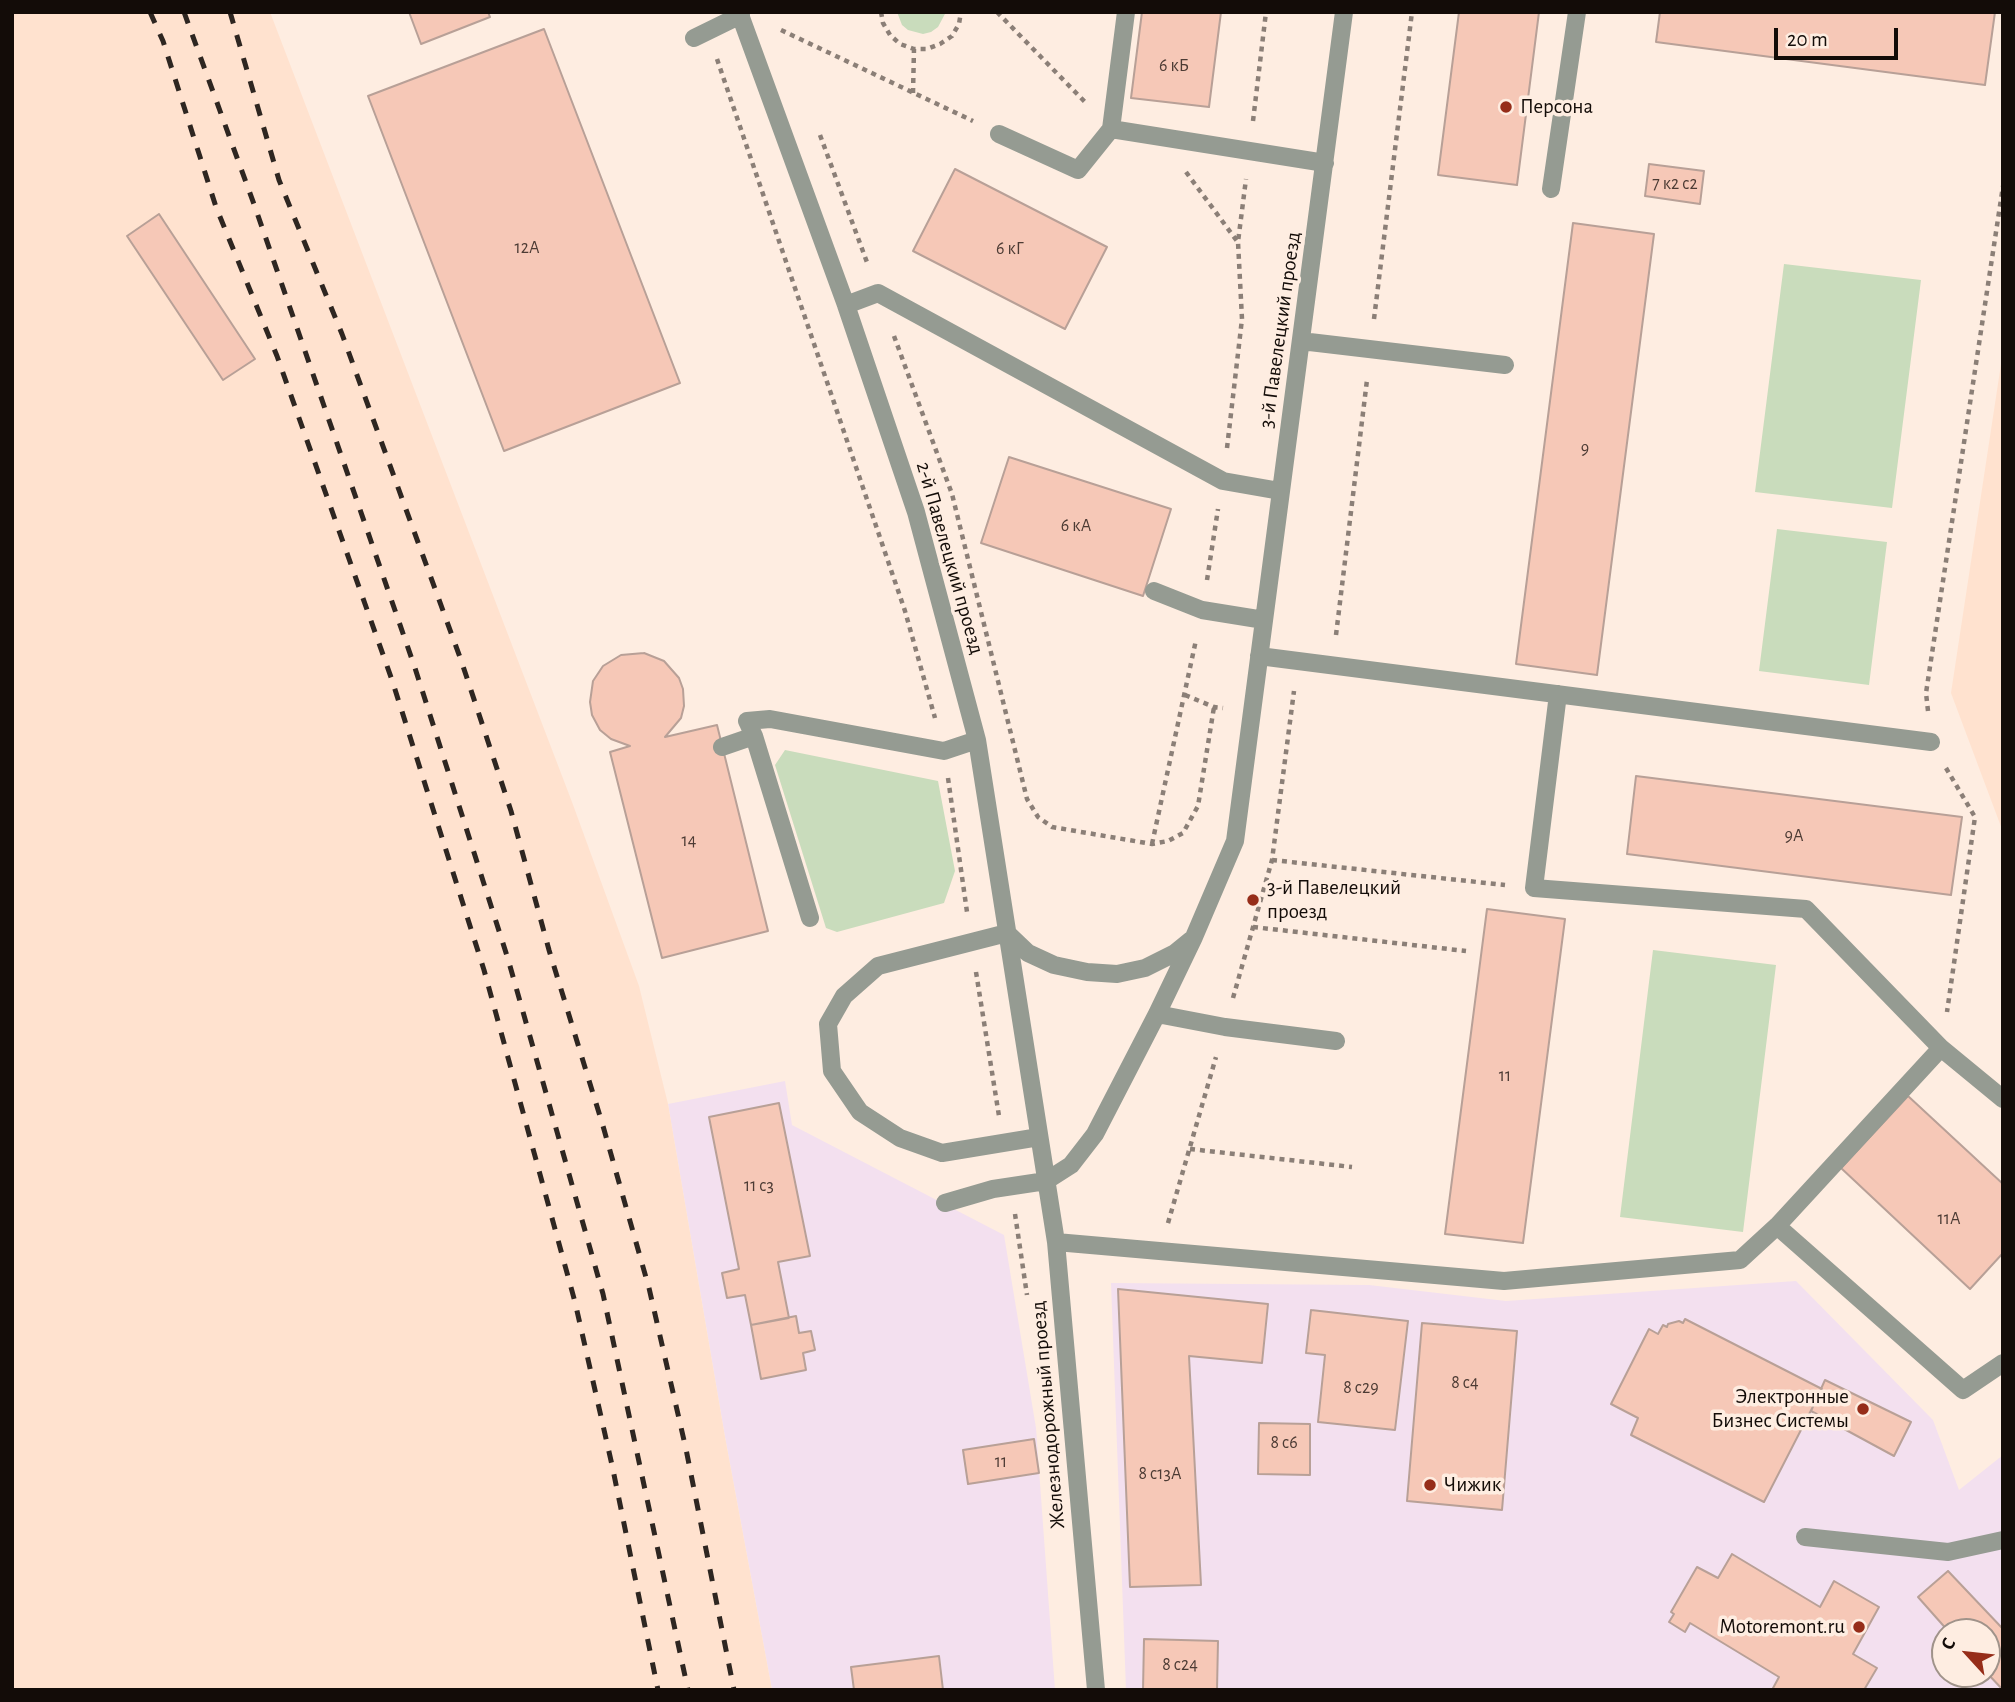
<!DOCTYPE html>
<meta charset="utf-8">
<style>
body{margin:0}
#map{position:relative;width:2015px;height:1702px;overflow:hidden;background:#feede1;font-family:"Alegreya Sans",sans-serif}
canvas{display:block}
.frame{position:absolute;inset:0;border:14px solid #130c08;pointer-events:none}
.north{position:absolute;left:1931px;top:1618px;width:70px;height:70px;box-sizing:border-box;background:#feede1;border:2px solid #a0938a;border-radius:50%;rotate:297deg;font-size:19px;font-weight:700;line-height:28px;text-align:center;color:#130c08}
.north::after{content:'';display:block;margin:auto;width:24px;height:32px;background:#962d19;clip-path:polygon(50% 0,100% 100%,50% 72%,0 100%)}
.scale{position:absolute;left:1774px;top:28px;width:124px;height:32px;box-sizing:border-box;border:4px solid #130c08;border-top:0;padding-left:9px;font-size:21px;line-height:24px;white-space:nowrap;color:#130c08;-webkit-text-stroke:5px #feede1;paint-order:stroke}
</style>
<div id="map">
<canvas width="2015" height="1702"></canvas>
<div class="frame"></div>
<div class="north">С</div>
<div class="scale">20 m</div>
</div>
<script>
const ctx = document.querySelector('canvas').getContext('2d');
ctx.lineJoin = 'round';
function paint(path, color) { ctx.fillStyle = color; ctx.fill(path, 'evenodd'); }
const toPath = rows => new Path2D(rows.map(r => 'M' + r).join(''));
function stroke(path, color, width, dash) { ctx.strokeStyle = color; ctx.lineWidth = width; ctx.lineCap = dash ? 'butt' : 'round'; ctx.setLineDash(dash || []); ctx.stroke(path); }
function write(font, color, halo, rows, align = 'center') {
  ctx.font = font + ' "Alegreya Sans",sans-serif'; ctx.lineWidth = 7; ctx.setLineDash([]); ctx.textBaseline = 'middle'; ctx.strokeStyle = halo; ctx.fillStyle = color; for (const [text, x, y, turn = 0] of rows) {
    ctx.save(); ctx.translate(x, y); ctx.rotate((+turn || 0) * Math.PI / 180); ctx.textAlign = isNaN(turn) ? turn : align; if (halo) ctx.strokeText(text, 0, 0); ctx.fillText(text, 0, 0); ctx.restore();
  }
}
paint(toPath([
 [785,1081,792,1125,1004,1235,1036,1428,1055,1690,772,1690,725,1437,668,1104],
 [1796,1281,1933,1420,1959,1490,2003,1455,2003,1690,1126,1690,1111,1283,1369,1285,1506,1301],
 [1945,1632,1987,1632,1987,1674,1945,1674]
]), '#f3e0ef');
paint(toPath([
 [12,12,270,12,572,802,639,986,668,1104,725,1437,772,1690,12,1690],
 [2003,351,2003,832,1951,693]
]), '#ffe2cf');
paint(toPath([
 [897,12,946,12,938,27,931,32,923,34,908,30,902,25],
 [1784,264,1921,280,1892,508,1755,492],
 [1777,529,1887,542,1869,685,1759,671],
 [785,750,938,781,955,871,944,903,837,932,826,928,775,765],
 [1653,950,1776,965,1743,1232,1620,1217]
]), '#c9dcbc');
const building = toPath([
 [409,12,488,12,490,17,421,44,409,12],
 [1142,12,1221,12,1209,107,1131,98,1142,12],
 [1459,12,1539,12,1517,185,1438,175,1459,12],
 [1660,12,1995,12,1985,85,1656,42,1660,12],
 [544,29,680,383,504,451,368,96,544,29],
 [1649,164,1704,171,1700,204,1645,196,1649,164],
 [955,169,1107,247,1065,329,913,251,955,169],
 [159,214,255,359,223,380,127,236,159,214],
 [1573,223,1654,234,1597,675,1516,664,1573,223],
 [1009,457,1171,509,1143,596,981,543,1009,457],
 [644,653,664,661,679,678,683,689,684,706,681,718,665,737,717,725,768,931,662,958,610,752,630,746,611,739,600,730,592,715,590,702,593,681,603,666,621,655,644,653],
 [1636,776,1962,817,1951,895,1627,854,1636,776],
 [1487,909,1565,919,1523,1243,1445,1234,1487,909],
 [1908,1096,2003,1184,2003,1253,1970,1289,1841,1168,1908,1096],
 [779,1103,810,1256,778,1262,789,1318,751,1325,745,1295,727,1298,722,1273,739,1269,709,1117,779,1103],
 [1118,1289,1268,1304,1262,1363,1189,1356,1201,1585,1130,1587,1118,1289],
 [1311,1310,1408,1321,1395,1430,1318,1422,1325,1355,1306,1353,1311,1310],
 [796,1316,799,1333,811,1331,815,1350,803,1353,806,1370,761,1379,751,1325,796,1316],
 [1685,1319,1822,1389,1764,1502,1631,1435,1638,1418,1611,1404,1649,1329,1658,1334,1663,1325,1667,1327,1668,1324,1679,1321,1683,1323,1685,1319],
 [1422,1323,1517,1331,1502,1510,1407,1501,1422,1323],
 [1825,1380,1911,1422,1894,1456,1811,1411,1825,1380],
 [1259,1423,1310,1424,1310,1475,1258,1474,1259,1423],
 [1034,1439,1039,1473,968,1484,963,1450,1034,1439],
 [1732,1554,1820,1607,1834,1581,1879,1607,1853,1654,1877,1668,1864,1690,1772,1690,1779,1677,1690,1623,1685,1632,1669,1622,1674,1614,1671,1612,1697,1567,1718,1578,1732,1554],
 [1948,1571,2003,1629,2003,1690,1987,1673,1987,1632,1949,1632,1918,1597,1948,1571],
 [1144,1639,1218,1641,1217,1690,1143,1690,1144,1639],
 [939,1656,943,1690,854,1690,851,1667,939,1656]
]);
paint(building, '#f6c8b7');
stroke(building, '#b8a097', 2);
stroke(toPath([
 [881,12,883,23,890,35,900,44,914,49,927,49,940,44,952,36,959,24,961,12],
 [997,12,1085,102],
 [781,30,973,121],
 [717,59,905,611,935,718],
 [913,93,914,49],
 [1253,121,1266,12],
 [820,135,868,265],
 [1186,172,1237,241],
 [1374,319,1412,12],
 [894,336,952,494,1027,799,1038,817,1052,827,1152,844,1168,841,1183,833,1198,806,1214,707],
 [1227,448,1242,319,1238,242,1246,179],
 [1207,580,1218,509],
 [1336,635,1367,380],
 [1185,695,1214,707,1223,708],
 [1928,711,1926,693,2003,186],
 [1946,768,1975,817,1947,1012],
 [948,778,967,912],
 [1152,844,1196,640],
 [1272,860,1505,885],
 [1253,927,1466,951],
 [976,972,999,1116],
 [1233,998,1272,860,1294,691],
 [1190,1149,1352,1167],
 [1015,1214,1027,1295],
 [1168,1223,1216,1057]
]), '#8b7f77', 4.5, [5, 5]);
stroke(toPath([
 [739,12,846,305,916,512,977,740,1056,1242,1096,1690],
 [694,38,741,15],
 [1111,129,1325,163],
 [999,134,1078,170,1111,129,1126,12],
 [1551,189,1577,12],
 [846,305,878,293,1223,481,1280,491],
 [1301,341,1505,365],
 [1154,591,1202,610,1264,620],
 [1259,656,1931,742],
 [1558,694,1534,888,1806,909,1941,1048],
 [722,747,754,736],
 [810,918,754,736,747,721,770,719,944,751,977,740],
 [1007,933,878,966,844,996,828,1024,832,1071,860,1112,900,1138,942,1153,1039,1137],
 [1007,933,1028,953,1054,965,1087,972,1117,974,1145,968,1175,953,1191,940],
 [1157,1014,1225,1027,1336,1041],
 [945,1203,993,1189,1046,1181,1071,1165,1095,1134,1157,1014,1194,937,1235,841,1344,12],
 [1777,1226,1963,1390,2003,1363],
 [1056,1242,1504,1281,1740,1260,1777,1226,1941,1048,2003,1099],
 [1805,1537,1948,1552,2003,1540]
]), '#959b92', 18);
stroke(toPath([
 [150,12,163,41,216,207,277,356,392,680,484,970,575,1302,612,1465,658,1690],
 [184,12,255,207,415,668,508,959,603,1294,688,1690],
 [230,12,279,180,342,334,461,660,511,811,549,950,603,1126,649,1288,686,1449,734,1690]
]), '#2e2621', 5, [12, 12]);
for (const [x, y, r, color] of [
 [1506,107,7,"#962d19"],
 [1253,900,7,"#962d19"],
 [1863,1409,7,"#962d19"],
 [1430,1485,7,"#962d19"],
 [1859,1627,7,"#962d19"]
]) { const dot = new Path2D(); dot.arc(x, y, r, 0, 2 * Math.PI); ctx.fillStyle = color; ctx.fill(dot); stroke(dot, '#feede1', 2.5); }
write('18px', '#4c3b34', null, [
 ["6 кБ",1174,66],
 ["7 к2 с2",1675,184],
 ["12А",527,248],
 ["6 кГ",1010,249],
 ["9",1585,449],
 ["6 кА",1076,526],
 ["9А",1794,836],
 ["14",689,841],
 ["11",1505,1076],
 ["11 с3",759,1186],
 ["11А",1949,1219],
 ["8 с4",1465,1383],
 ["8 с29",1361,1388],
 ["8 с6",1284,1443],
 ["11",1001,1462],
 ["8 с13А",1160,1474],
 ["8 с24",1180,1665]
]);
write('21px', '#130c08', '#feede1', [
 ["Персона",1520,107],
 ["3-й Павелецкий",1267,888],
 ["проезд",1267,912],
 ["Электронные",1849,1397,"right"],
 ["Бизнес Системы",1849,1421,"right"],
 ["Чижик",1444,1485],
 ["Motoremont.ru",1845,1627,"right"]
], 'left');
write('21px', '#130c08', '#feede1', [
 ["3-й Павелецкий проезд",1280,330,-82],
 ["2-й Павелецкий проезд",950,558,74],
 ["Железнодорожный проезд",1048,1415,-95]
]);
</script>
